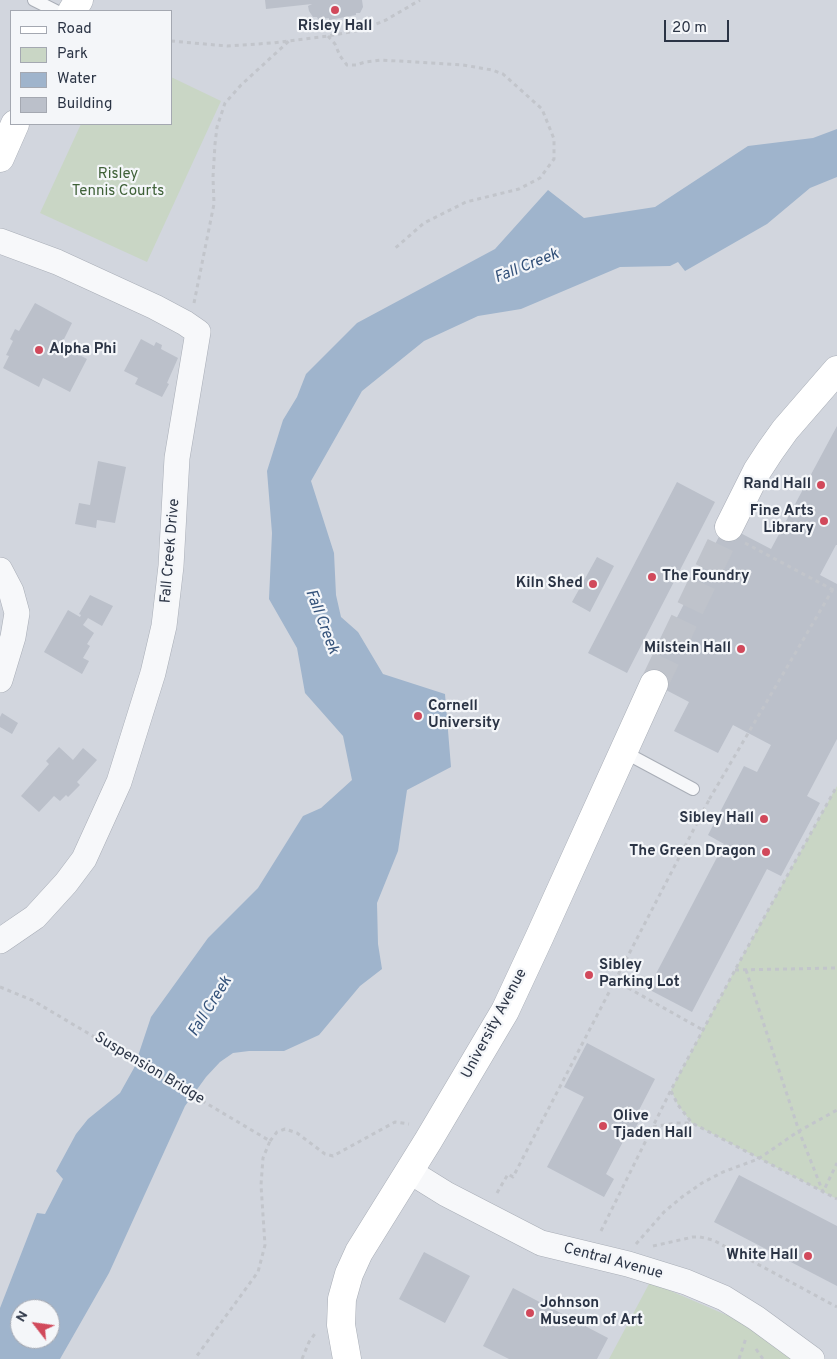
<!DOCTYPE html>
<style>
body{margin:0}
#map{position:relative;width:837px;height:1359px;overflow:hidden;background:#e4e7ec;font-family:Overpass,sans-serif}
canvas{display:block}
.legend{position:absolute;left:10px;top:10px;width:162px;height:115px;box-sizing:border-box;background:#f4f6f9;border:1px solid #a4a8b1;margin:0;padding:6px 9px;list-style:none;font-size:15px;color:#2b3445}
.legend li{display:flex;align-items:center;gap:10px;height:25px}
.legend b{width:25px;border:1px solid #a4a8b1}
.north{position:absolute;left:10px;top:1299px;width:50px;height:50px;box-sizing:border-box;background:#f4f6f9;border:1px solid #a4a8b1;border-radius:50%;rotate:300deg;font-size:14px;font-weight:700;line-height:20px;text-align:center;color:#2b3445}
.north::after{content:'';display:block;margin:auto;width:18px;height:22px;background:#d1495b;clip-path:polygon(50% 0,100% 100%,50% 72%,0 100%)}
.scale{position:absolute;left:664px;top:20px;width:65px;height:22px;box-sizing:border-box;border:2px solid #2b3445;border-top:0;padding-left:6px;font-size:15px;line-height:18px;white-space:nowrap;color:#2b3445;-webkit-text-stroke:4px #f4f6f9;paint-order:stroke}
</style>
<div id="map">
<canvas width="837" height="1359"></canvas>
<ul class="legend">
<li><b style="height:6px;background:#fff"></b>Road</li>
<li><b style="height:14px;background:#c9d6c5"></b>Park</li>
<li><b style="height:14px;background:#9fb4cc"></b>Water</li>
<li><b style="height:14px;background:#bbc0ca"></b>Building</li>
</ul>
<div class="north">N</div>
<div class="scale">20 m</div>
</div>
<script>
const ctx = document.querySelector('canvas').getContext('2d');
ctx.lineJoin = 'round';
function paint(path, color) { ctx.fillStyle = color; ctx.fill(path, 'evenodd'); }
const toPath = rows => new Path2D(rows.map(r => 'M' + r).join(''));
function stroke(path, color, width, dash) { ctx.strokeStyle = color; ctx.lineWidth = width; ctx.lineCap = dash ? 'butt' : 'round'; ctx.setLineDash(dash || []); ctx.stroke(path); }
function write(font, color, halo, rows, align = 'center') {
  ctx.font = font + ' Overpass,sans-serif'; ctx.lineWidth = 4.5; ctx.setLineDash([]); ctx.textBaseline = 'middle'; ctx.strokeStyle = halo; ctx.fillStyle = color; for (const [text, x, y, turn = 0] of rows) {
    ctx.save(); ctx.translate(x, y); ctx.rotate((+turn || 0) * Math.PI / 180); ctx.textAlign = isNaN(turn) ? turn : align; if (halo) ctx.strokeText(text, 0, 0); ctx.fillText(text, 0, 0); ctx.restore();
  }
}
paint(toPath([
 [0,0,837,0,837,1359,0,1359],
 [11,11,171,11,171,124,11,124],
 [20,1309,50,1309,50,1339,20,1339]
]), '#d2d6de');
paint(toPath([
 [171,77,221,101,147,262,40,213,81,124,171,124],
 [837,786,837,1199,692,1123,678,1105,671,1090,735,970],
 [650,1282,745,1323,793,1359,609,1359]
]), '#c9d6c5');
paint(toPath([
 [837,129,837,177,810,188,767,224,685,271,678,262,670,266,620,267,521,309,478,316,424,341,362,391,311,481,334,553,336,595,341,617,358,632,383,674,445,694,451,767,407,790,398,851,377,903,378,944,382,969,360,986,319,1035,284,1051,249,1051,233,1053,220,1062,206,1077,185,1106,109,1273,60,1359,0,1359,0,1308,37,1213,45,1214,63,1179,56,1171,76,1134,88,1119,120,1093,134,1068,151,1017,208,938,258,888,303,816,321,808,352,780,343,736,305,693,297,648,269,599,272,533,267,471,283,420,297,397,306,374,357,323,495,249,548,190,584,218,655,207,748,146,813,138],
 [20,1309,50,1309,50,1339,20,1339]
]), '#9fb4cc');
paint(toPath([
 [265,0,362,0,363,7,360,13,356,13,356,15,329,20,329,18,318,19,317,17,313,17,309,11,308,6,312,4,266,9],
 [35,303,72,323,61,345,87,359,70,392,43,378,39,387,3,368,9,356,6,355,13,341,10,339,15,329,19,331],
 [141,339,154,346,156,342,162,345,161,349,178,358,167,383,169,384,162,397,135,384,138,378,124,371],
 [837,426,837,545,836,545,820,575,837,584,837,739,807,796,820,803,781,876,767,869,692,1012,648,989,724,844,708,835,744,766,757,772,771,745,733,725,718,753,674,731,689,702,645,679,725,525,771,549],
 [98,461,126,467,115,523,97,520,96,528,75,524,79,503,90,505],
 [677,482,715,502,627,673,588,653],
 [597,557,614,566,590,612,572,602],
 [90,595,113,606,102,626,88,618,83,625,94,633,87,644,90,646,83,658,89,661,82,674,44,652,68,610,80,617,81,615,79,614],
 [2,713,18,723,12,734,0,727,0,717],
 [59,747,73,760,83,748,97,760,77,782,80,785,68,797,66,795,60,801,54,796,39,812,21,796,49,764,46,761],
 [587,1043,655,1079,637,1114,641,1117,631,1137,627,1134,606,1174,614,1179,604,1197,547,1167,584,1097,564,1087],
 [739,1175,837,1226,837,1286,714,1222],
 [424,1252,470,1276,445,1323,399,1299],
 [513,1288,608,1338,597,1359,509,1359,483,1346]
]), '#bbc0ca');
stroke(toPath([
 [654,684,729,527]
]), '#bfc3cb', 28, [28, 14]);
const lane = toPath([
 [34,0,56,11],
 [624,752,693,789]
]);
const street = toPath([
 [0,241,57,262,155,307,185,323,198,332,177,458,171,566,164,626,153,673,119,782,84,859,66,883,35,917,0,941],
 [0,570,11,591,17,613,13,637,0,680],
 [409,1171,446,1194,541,1243,628,1264,686,1282,724,1298,756,1318,812,1359]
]);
const secondary = toPath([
 [72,11,79,0],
 [0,158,15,124],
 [729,527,757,471,770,451,785,430,837,370],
 [347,1359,341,1325,342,1299,349,1274,359,1252,428,1141,505,1011,539,938,654,684]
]);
stroke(lane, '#a9aeb7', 14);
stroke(street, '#a9aeb7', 26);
stroke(secondary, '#a9aeb7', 29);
stroke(toPath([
 [328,36,335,44,340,56,347,65,356,65,365,62,381,60,463,65,492,70,503,74,542,109,554,139,554,159,540,178,519,189,466,202,424,223,393,250],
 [171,41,227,46,272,43,328,36,361,30,386,20,420,0],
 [194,303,214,204,213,177,215,144,217,127,225,103,241,85,289,41],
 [745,543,837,592],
 [709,797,710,798,833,589],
 [735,970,837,968],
 [746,970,799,1131,823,1192,837,1163],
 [614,980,703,1030],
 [0,987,32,1000,270,1141,263,1158,261,1185,265,1245,258,1272,196,1357,197,1359],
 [671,1091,678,1105,692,1123,837,1199],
 [653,1127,675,1123,691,1123],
 [270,1141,277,1132,285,1129,297,1133,325,1154,333,1156,395,1122,409,1124],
 [497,1193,508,1174,513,1177,710,798],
 [601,1231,671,1090,735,970,837,786],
 [636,1244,664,1212,682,1197,702,1183,723,1172,758,1159,799,1131,837,1110],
 [653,1246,693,1237,700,1237,713,1240,837,1307],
 [756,1349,763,1359],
 [302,1359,309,1342,317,1331],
 [739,1359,746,1338]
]), '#c2c5cb', 3, [4, 4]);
stroke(lane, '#f7f8fa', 12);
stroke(street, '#f7f8fa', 25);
stroke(secondary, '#fff', 28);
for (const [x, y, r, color] of [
 [335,10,5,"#d1495b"],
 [39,350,5,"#d1495b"],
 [821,485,5,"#d1495b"],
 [824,521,5,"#d1495b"],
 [652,577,5,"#d1495b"],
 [593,584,5,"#d1495b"],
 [741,649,5,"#d1495b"],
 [418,716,5,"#d1495b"],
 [764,819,5,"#d1495b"],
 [766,852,5,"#d1495b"],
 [589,975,5,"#d1495b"],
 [603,1126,5,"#d1495b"],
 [808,1256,5,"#d1495b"],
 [530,1313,5,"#d1495b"]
]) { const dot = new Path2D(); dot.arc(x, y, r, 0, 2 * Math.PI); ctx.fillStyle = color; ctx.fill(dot); stroke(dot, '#f4f6f9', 2); }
write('bold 15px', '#2b3445', '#f4f6f9', [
 ["Risley Hall",335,27,"center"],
 ["Alpha Phi",49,350,"left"],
 ["Rand Hall",811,485],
 ["Fine Arts",814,512],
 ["Library",814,529],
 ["The Foundry",662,577,"left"],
 ["Kiln Shed",583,584],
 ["Milstein Hall",731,649],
 ["Cornell",428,707,"left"],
 ["University",428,724,"left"],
 ["Sibley Hall",754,819],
 ["The Green Dragon",756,852],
 ["Sibley",599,966,"left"],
 ["Parking Lot",599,983,"left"],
 ["Olive",613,1117,"left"],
 ["Tjaden Hall",613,1134,"left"],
 ["White Hall",798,1256],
 ["Johnson",540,1304,"left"],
 ["Museum of Art",540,1321,"left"]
], 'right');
write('15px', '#3f6138', '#f4f6f9', [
 ["Risley",118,175],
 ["Tennis Courts",118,192]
]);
write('15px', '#2b3445', '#f4f6f9', [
 ["Fall Creek Drive",171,551,-85],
 ["University Avenue",495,1024,-62],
 ["Suspension Bridge",149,1069,31],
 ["Central Avenue",613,1262,15]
]);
write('italic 16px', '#34527a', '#f4f6f9', [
 ["Fall Creek",527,267,-22],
 ["Fall Creek",321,622,69],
 ["Fall Creek",211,1007,-58]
]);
</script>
